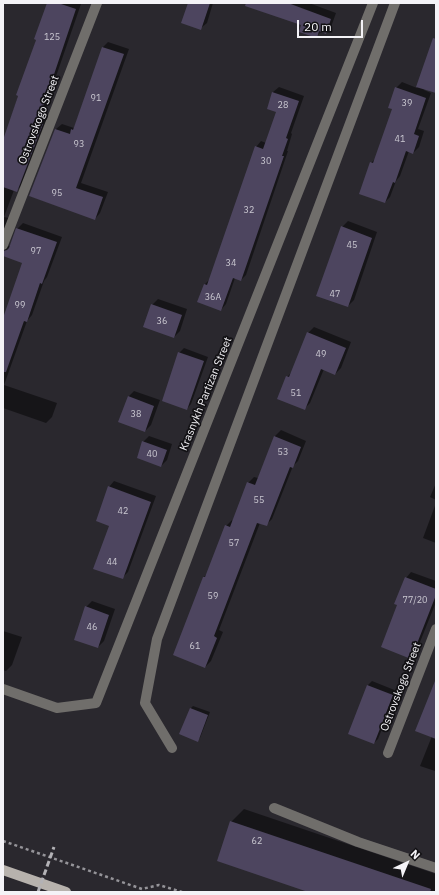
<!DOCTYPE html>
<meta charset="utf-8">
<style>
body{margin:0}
#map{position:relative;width:439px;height:895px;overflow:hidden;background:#2a282e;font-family:"IBM Plex Sans",sans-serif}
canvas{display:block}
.frame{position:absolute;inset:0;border:4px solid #f4f3f7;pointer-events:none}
.north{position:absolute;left:387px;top:843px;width:40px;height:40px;-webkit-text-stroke:3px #121114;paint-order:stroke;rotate:44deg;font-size:11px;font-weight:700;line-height:16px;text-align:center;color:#f4f3f7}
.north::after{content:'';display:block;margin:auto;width:14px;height:18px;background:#f4f3f7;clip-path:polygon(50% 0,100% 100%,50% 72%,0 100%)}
.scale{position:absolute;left:297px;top:20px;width:66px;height:18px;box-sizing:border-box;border:2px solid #f4f3f7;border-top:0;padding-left:5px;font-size:12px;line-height:14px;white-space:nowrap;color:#f4f3f7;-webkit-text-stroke:3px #121114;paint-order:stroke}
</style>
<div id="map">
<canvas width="439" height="895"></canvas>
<div class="frame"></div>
<div class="north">N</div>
<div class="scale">20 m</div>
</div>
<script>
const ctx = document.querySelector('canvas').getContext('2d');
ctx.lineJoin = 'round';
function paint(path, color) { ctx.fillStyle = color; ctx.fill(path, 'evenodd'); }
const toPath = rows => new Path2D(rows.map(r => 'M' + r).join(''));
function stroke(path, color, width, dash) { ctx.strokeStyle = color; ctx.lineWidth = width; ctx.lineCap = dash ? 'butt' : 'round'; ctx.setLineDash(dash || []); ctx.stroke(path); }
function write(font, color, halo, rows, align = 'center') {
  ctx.font = font + ' "IBM Plex Sans",sans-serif'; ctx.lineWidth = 3.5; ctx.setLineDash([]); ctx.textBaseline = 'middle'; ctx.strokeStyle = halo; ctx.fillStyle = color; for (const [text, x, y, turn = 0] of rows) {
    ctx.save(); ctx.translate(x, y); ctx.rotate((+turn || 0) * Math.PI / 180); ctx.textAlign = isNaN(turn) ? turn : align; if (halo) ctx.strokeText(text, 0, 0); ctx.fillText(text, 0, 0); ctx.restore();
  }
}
paint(toPath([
 [48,3,81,4,42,117,48,119,22,185,16,191,14,190,4,217,9,218,3,236,3,143],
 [189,3,213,3,207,23,201,28],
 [252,3,309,3,336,13,331,27,325,33,322,31,316,37,303,25],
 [436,38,436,92,425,89,424,90,431,93,418,129,424,131,419,147,413,153,409,151,400,176,396,181,390,197,385,202,371,163,376,158,393,108,396,88,402,82,417,88,434,40],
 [108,42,129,49,81,183,108,192,100,213,95,219,30,196,56,129,62,124,74,128,103,47],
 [279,87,304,96,291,133,292,134,287,151,288,151,246,275,241,280,235,278,226,304,221,310,205,284,210,279,256,147,261,141,266,143,277,112,273,92],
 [348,221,377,232,354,300,348,306,342,227],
 [23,223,62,237,47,277,44,281,32,315,27,321,4,385,57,403,52,417,46,423,3,408,3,321,24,262,3,255,3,242,6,246,10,246,17,229],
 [158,299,187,309,180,331,174,337,152,305],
 [314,327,351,342,341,368,335,374,324,369,310,403,304,409,287,377,292,372,308,333],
 [184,348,208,357,191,404,187,409,179,353],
 [134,391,160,400,151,425,145,431,128,397],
 [281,430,306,441,298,461,293,466,272,519,266,525,260,523,219,630,223,632,211,661,205,667,204,577,208,573,226,526,232,520,233,521,248,483,254,477,258,478,275,436],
 [149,436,172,444,167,460,161,466,143,442],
 [114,481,156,496,128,572,122,578,110,525,109,487],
 [436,483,436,500,430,497],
 [436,503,436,543,423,538],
 [411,572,436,581,436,602,416,652,410,658,399,605,406,578],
 [92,601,115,609,104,641,98,647,86,607],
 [3,631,22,637,12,665,6,671,3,670],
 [372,681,397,691,378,739,374,743,368,685],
 [436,703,436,771,435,771,420,766,432,736],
 [193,706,210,712,200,738,197,740,191,708],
 [244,809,436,874,436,892,311,892,231,822]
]), '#0007');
paint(toPath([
 [47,3,58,3,76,9,38,122,43,124,17,192,3,187,3,140,18,96,16,95,36,40,34,39],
 [188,3,210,3,201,30,181,23],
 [246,3,288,3,331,19,326,34,319,31,317,38,299,32,301,25,245,6],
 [433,38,436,39,436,93,416,87],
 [102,47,124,54,76,188,103,197,95,220,29,196,55,129,70,134,71,129,73,130],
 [395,87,426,98,414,134,419,136,413,154,406,151,395,183,393,182,385,203,359,194,370,162,373,163,392,109,388,108],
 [272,92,299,101,286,138,288,139,282,156,284,156,241,281,233,278,221,311,197,302,204,284,207,285,255,146,263,149,276,112,267,109],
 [341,226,372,238,348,307,316,296],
 [16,228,57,242,42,284,40,283,27,322,24,321,6,372,3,372,3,318,22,263,3,256,3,251,7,250,9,248],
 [151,304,182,315,174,338,143,327],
 [307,332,346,348,335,375,321,369,305,410,277,399,286,376,289,377],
 [178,352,204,361,187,410,162,401],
 [128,396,154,406,145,432,118,422],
 [274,436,301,447,293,468,290,467,267,526,257,523,214,636,217,638,205,668,173,655,203,577,205,577,225,525,230,527,247,482,255,485],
 [142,441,167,450,161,467,137,458],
 [108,486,151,502,123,579,93,569,109,526,96,521],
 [405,577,436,589,436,595,411,659,381,647,397,605,394,604],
 [85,606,109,615,98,648,74,640],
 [435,681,436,681,436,739,415,731],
 [367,685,393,695,374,744,348,734],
 [190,708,208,715,198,742,179,734],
 [230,821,431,889,430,892,308,892,217,861]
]), '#4d455f');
stroke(toPath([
 [3,841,142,889,159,885,182,892]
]), '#959499', 2.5, [3, 3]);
stroke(toPath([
 [3,245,97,3],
 [3,689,57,708,96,703,373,3],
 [172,748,145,703,157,639,395,3],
 [388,753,436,629],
 [274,808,358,842,436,868]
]), '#706e6b', 10);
stroke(toPath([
 [3,870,66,892]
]), '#b7b2ad', 10);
stroke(toPath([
 [38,892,54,847]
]), '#b3b2b6', 3, [6, 3]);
write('9px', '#cac8d1', null, [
 ["125",52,37],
 ["91",96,98],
 ["39",407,103],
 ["28",283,105],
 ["41",400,139],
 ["93",79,144],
 ["30",266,161],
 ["95",57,193],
 ["32",249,210],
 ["45",352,245],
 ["97",36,251],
 ["34",231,263],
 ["47",335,294],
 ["36А",213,297],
 ["99",20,305],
 ["36",162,321],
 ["49",321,354],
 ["51",296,393],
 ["38",136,414],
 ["53",283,452],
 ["40",152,454],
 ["55",259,500],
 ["42",123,511],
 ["57",234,543],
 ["44",112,562],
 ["59",213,596],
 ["77/20",415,600],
 ["46",92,627],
 ["61",195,646],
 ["62",257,841]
]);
write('11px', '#f4f3f7', '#121114', [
 ["Ostrovskogo Street",39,120,-69],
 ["Krasnykh Partizan Street",206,394,-68],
 ["Ostrovskogo Street",401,687,-69]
]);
</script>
